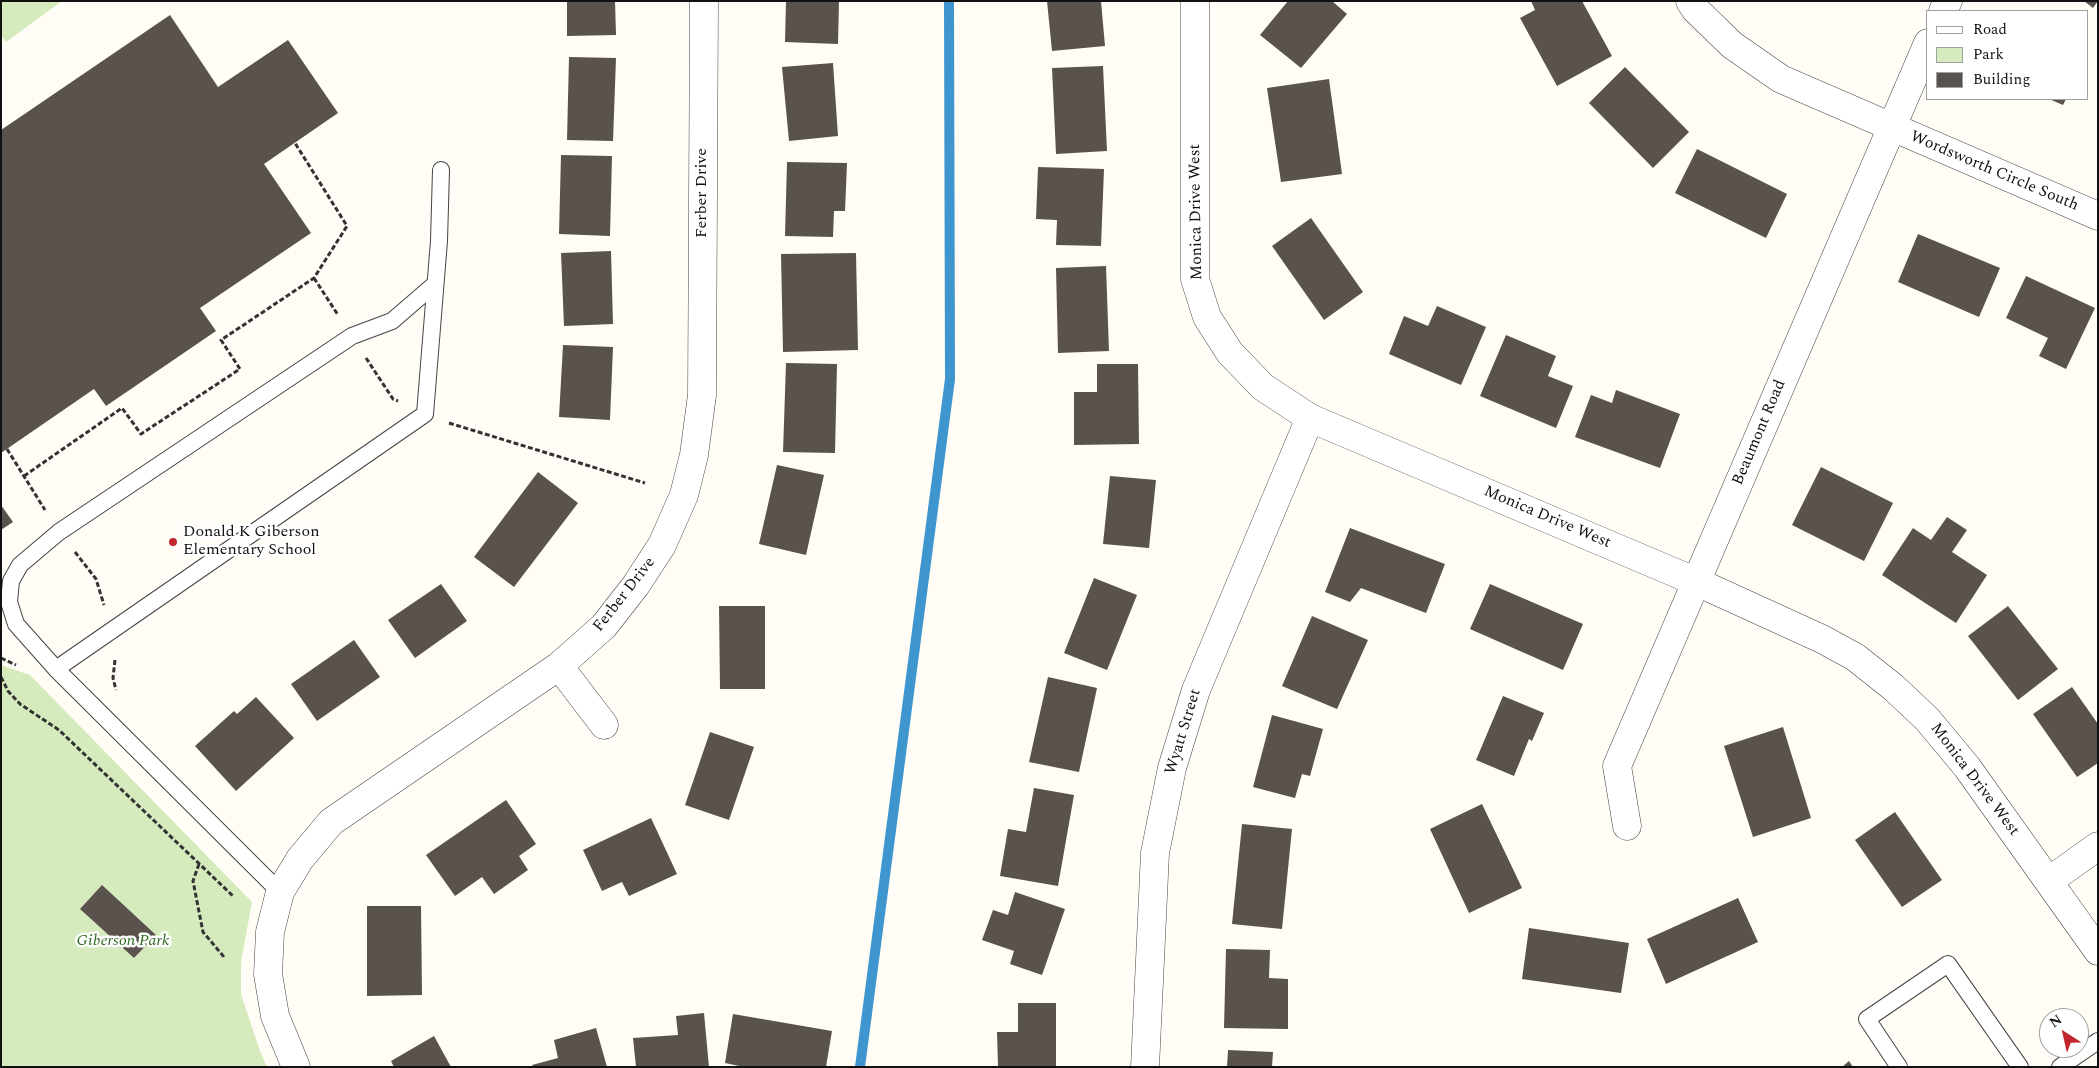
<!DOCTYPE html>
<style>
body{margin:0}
#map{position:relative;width:2099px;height:1068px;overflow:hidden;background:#fffdf5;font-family:Spectral,serif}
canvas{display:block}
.frame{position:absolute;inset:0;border:2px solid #111;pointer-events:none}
.legend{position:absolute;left:1926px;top:10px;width:162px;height:90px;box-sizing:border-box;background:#fff;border:1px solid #a0a0a0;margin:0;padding:6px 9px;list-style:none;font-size:15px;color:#111}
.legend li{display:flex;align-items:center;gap:10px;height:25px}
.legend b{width:25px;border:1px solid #a0a0a0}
.north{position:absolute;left:2039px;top:1008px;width:50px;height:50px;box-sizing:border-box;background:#fff;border:1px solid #a0a0a0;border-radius:50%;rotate:325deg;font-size:14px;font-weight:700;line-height:20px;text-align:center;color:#111}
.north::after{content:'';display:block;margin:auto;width:18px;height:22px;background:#c4262e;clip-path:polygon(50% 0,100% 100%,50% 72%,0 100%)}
</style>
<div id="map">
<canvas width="2099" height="1068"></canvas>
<div class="frame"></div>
<ul class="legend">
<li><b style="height:6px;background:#fff"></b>Road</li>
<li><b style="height:14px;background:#d5ebbd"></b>Park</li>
<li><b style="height:14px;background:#5a524d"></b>Building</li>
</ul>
<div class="north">N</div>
</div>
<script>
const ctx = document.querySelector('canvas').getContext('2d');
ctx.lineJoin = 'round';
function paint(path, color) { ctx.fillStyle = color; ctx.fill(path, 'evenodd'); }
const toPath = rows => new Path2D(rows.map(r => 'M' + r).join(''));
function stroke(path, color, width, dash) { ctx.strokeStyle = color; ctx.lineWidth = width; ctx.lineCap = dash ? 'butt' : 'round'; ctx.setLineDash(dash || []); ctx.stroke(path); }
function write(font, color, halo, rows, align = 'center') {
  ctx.font = font + ' Spectral,serif'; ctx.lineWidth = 5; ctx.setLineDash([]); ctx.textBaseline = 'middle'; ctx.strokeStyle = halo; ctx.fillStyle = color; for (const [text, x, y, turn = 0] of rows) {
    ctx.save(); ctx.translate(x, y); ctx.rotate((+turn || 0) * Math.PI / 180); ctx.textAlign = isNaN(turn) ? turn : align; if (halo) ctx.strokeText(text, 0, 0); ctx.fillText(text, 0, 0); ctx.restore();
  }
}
paint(toPath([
 [1,1,62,1,6,42,1,35],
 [1,665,30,675,252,902,241,962,241,994,260,1051,267,1067,1,1067]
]), '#d5ebbd');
stroke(toPath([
 [860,1067,950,379,949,1]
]), '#3f96cf', 10);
paint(toPath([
 [567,1,615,1,616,35,567,36],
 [786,1,839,1,838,44,785,42],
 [1047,1,1101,1,1105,46,1052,51],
 [1288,1,1332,1,1347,14,1301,68,1260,35],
 [1531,1,1582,1,1612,56,1557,86,1520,18,1535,10],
 [2084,1,2098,1,2093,8],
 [170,15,218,87,288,40,338,113,264,164,311,233,200,308,216,331,106,406,94,389,1,453,1,130],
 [569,57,616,58,613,141,567,140],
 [833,63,838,136,789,141,782,67],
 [1103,66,1107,151,1056,154,1052,68],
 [1625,67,1689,132,1653,168,1589,103],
 [1329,79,1342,174,1281,182,1267,88],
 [2049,99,2066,99,2063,105],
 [1697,149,1787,194,1766,238,1675,193],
 [561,155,612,156,610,236,559,234],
 [787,162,847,163,845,211,834,211,833,237,785,236],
 [1038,167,1104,169,1101,246,1056,245,1057,220,1036,219],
 [1311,218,1363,292,1324,320,1272,246],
 [1918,234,2000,268,1979,317,1898,282],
 [611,251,613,324,564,326,561,253],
 [856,253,858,350,783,352,781,254],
 [1106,266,1109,351,1058,353,1056,268],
 [2026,276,2095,308,2066,369,2039,356,2048,338,2006,318],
 [1437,306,1486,327,1461,385,1389,354,1404,316,1428,326],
 [1506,335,1556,356,1548,376,1573,386,1556,428,1480,396],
 [563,345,613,347,610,420,559,417],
 [786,363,837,364,835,453,783,452],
 [1097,364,1138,364,1139,444,1074,445,1074,392,1097,392],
 [1616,390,1680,414,1660,468,1575,437,1591,395,1612,403],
 [777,465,824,475,806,555,759,544],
 [1821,467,1893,503,1864,561,1792,525],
 [538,472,578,503,514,587,474,557],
 [1110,476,1156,480,1149,548,1103,544],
 [1,505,13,522,1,530],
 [1947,517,1967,530,1952,552,1987,575,1956,623,1882,575,1913,528,1931,540],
 [1350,528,1445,564,1426,613,1361,588,1350,602,1325,592],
 [1094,578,1137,595,1107,670,1064,653],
 [441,584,467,621,415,658,388,620],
 [1490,584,1583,624,1563,670,1470,629],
 [719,606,765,606,765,689,720,689],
 [2008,606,2058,669,2018,700,1968,636],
 [1312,616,1368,640,1337,709,1282,686],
 [354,640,380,677,317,721,291,684],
 [1048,677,1097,688,1079,772,1029,762],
 [2072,687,2098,724,2098,763,2077,777,2033,714],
 [1503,696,1544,713,1532,741,1529,739,1514,776,1476,760],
 [256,697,294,738,236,791,195,746,234,711,237,714],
 [1272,715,1323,729,1310,776,1302,774,1295,798,1253,787],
 [1783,727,1811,818,1753,837,1724,746],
 [710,732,754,747,729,820,685,805],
 [1034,788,1074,795,1058,886,1000,876,1008,829,1026,832],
 [506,800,536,844,519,856,528,870,494,894,482,877,455,896,426,855],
 [1482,804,1522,888,1469,913,1430,829],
 [1895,812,1942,880,1902,907,1855,840],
 [651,818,677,874,629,896,622,882,602,891,583,850],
 [1242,824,1292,829,1282,929,1232,924],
 [102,885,156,935,134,958,80,909],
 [1015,892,1065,909,1042,975,1010,964,1014,951,982,940,993,910,1008,915],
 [1738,898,1758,942,1666,984,1647,939],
 [367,906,421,906,422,995,367,996],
 [1529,928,1629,943,1621,993,1522,979],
 [1226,949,1270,950,1269,978,1288,979,1288,1029,1224,1028],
 [1018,1003,1056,1003,1056,1067,998,1067,997,1032,1018,1032],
 [704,1013,709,1067,636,1067,633,1038,678,1035,676,1016],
 [733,1014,832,1031,826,1067,744,1067,725,1063],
 [596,1028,607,1067,533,1067,532,1065,558,1058,554,1040],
 [434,1036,451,1067,394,1067,391,1061],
 [1228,1050,1273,1052,1272,1067,1227,1067],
 [1849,1061,1853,1067,1842,1067]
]), '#5a524d');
const service = toPath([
 [56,669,425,414,439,241,441,170],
 [280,892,56,669,16,624,9,602,11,581,20,565,59,532,352,336,392,321,435,284],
 [1899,1067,1867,1019,1948,964,2020,1067],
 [2060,1067,2098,1041]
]);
const minor = toPath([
 [1690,1,1695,9,1732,45,1781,79,2098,216],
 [1943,11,1948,1],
 [559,666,604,725],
 [1627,826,1617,766,1928,43],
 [2049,881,2098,846],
 [296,1067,275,1016,268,974,270,932,280,892,300,859,331,822,559,666,604,626,636,585,662,545,684,495,694,455,702,395,704,1],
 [1145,1067,1155,853,1172,768,1196,690,1310,418]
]);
const tertiary = toPath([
 [1195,1,1195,279,1207,317,1230,353,1263,387,1310,418,1697,582,1822,639,1855,657,1893,687,1927,719,1967,767,2098,951]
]);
stroke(service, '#444', 18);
stroke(minor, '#444', 29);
stroke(tertiary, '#444', 29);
stroke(toPath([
 [314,278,338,315],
 [366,358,393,399,398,401],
 [449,423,645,483],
 [7,449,45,510],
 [24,476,122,408,141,434,240,369,221,340,314,278,347,226,295,143],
 [75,552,96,579,104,605],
 [1,658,16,665],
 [115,660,113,678,116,690],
 [1,677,8,691,20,704,59,730,233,896],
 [199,864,193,881,203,932,224,957]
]), '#333', 3, [5, 2.5]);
stroke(service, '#fff', 16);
stroke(minor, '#fff', 28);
stroke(tertiary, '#fff', 28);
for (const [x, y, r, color] of [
 [173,542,5,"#c4262e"]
]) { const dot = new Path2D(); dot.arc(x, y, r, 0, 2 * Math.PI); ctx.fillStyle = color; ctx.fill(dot); stroke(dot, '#fff', 2); }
write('16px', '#111', '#fff', [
 ["Wordsworth Circle South",1994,172,23],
 ["Ferber Drive",703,193,-90],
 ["Monica Drive West",1197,212,-91],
 ["Beaumont Road",1760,433,-67],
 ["Monica Drive West",1547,518,23],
 ["Ferber Drive",625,595,-52],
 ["Wyatt Street",1184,732,-73],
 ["Monica Drive West",1974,780,53]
]);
write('16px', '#111', '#fff', [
 ["Donald K Giberson",183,533],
 ["Elementary School",183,551]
], 'left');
write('italic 16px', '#2f6b1f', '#fff', [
 ["Giberson Park",123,942]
]);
</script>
